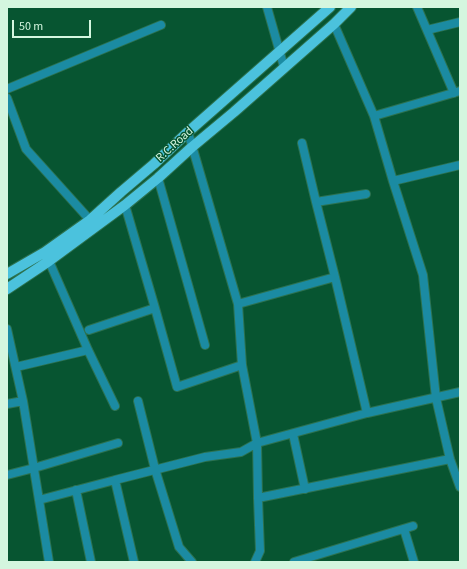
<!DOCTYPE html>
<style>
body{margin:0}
#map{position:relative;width:467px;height:569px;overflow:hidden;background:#075531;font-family:"Source Sans 3",sans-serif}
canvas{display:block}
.frame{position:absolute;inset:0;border:8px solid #d4f6df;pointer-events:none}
.scale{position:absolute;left:12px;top:20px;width:79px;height:18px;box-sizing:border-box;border:2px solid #d4f6df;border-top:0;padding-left:5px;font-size:12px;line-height:14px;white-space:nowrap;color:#d4f6df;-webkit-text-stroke:3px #075531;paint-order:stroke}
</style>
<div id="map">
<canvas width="467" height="569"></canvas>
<div class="frame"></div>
<div class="scale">50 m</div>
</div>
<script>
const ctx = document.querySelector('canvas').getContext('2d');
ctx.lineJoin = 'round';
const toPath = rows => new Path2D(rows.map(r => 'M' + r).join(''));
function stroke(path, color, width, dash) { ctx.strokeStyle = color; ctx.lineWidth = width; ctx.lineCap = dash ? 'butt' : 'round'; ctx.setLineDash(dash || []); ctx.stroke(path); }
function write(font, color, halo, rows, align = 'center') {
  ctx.font = font + ' "Source Sans 3",sans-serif'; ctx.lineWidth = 3; ctx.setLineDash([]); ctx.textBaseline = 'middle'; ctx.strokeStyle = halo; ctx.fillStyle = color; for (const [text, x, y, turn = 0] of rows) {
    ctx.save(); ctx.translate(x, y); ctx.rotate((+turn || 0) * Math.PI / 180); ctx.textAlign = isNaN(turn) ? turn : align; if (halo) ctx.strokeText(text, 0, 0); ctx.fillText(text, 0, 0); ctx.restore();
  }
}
const street = toPath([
 [267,7,284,67],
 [417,7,454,93],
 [334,24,374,116,393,181,423,275,436,398,450,459,460,487],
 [427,30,460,22],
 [7,89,161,25],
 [7,98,26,149,90,220],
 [374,116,460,91],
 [188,132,238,304],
 [302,143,316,202],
 [158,178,205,345],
 [393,181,460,165],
 [366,194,316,202,335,277,367,413],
 [125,205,155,308,177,387,242,365],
 [49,261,88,350,115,406],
 [7,329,23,401,49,562],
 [89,330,155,308],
 [16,367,88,350],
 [138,401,155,469,179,547,192,562],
 [7,404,23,401],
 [293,434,305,489],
 [7,475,34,468,118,443],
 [115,480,205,457,241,452,257,443,367,413,460,392],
 [76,490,91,562],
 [258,498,450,459],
 [39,500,115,480,134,562],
 [404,529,414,562],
 [255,562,260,551,258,498,257,443,242,365,238,304,335,277],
 [294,562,413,526]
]);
const primary = toPath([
 [7,274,45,252,90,220,121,192,154,164,188,132,330,7],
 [7,289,49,261,125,205,158,178,192,147,234,112,334,24,351,7]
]);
stroke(street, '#2c7250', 10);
stroke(primary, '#2c7250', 12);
stroke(street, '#1b8ba2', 8);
stroke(primary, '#4bc2dd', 10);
write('12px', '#d4f6df', '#075531', [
 ["R.C.Road",175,145,-42]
]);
</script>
